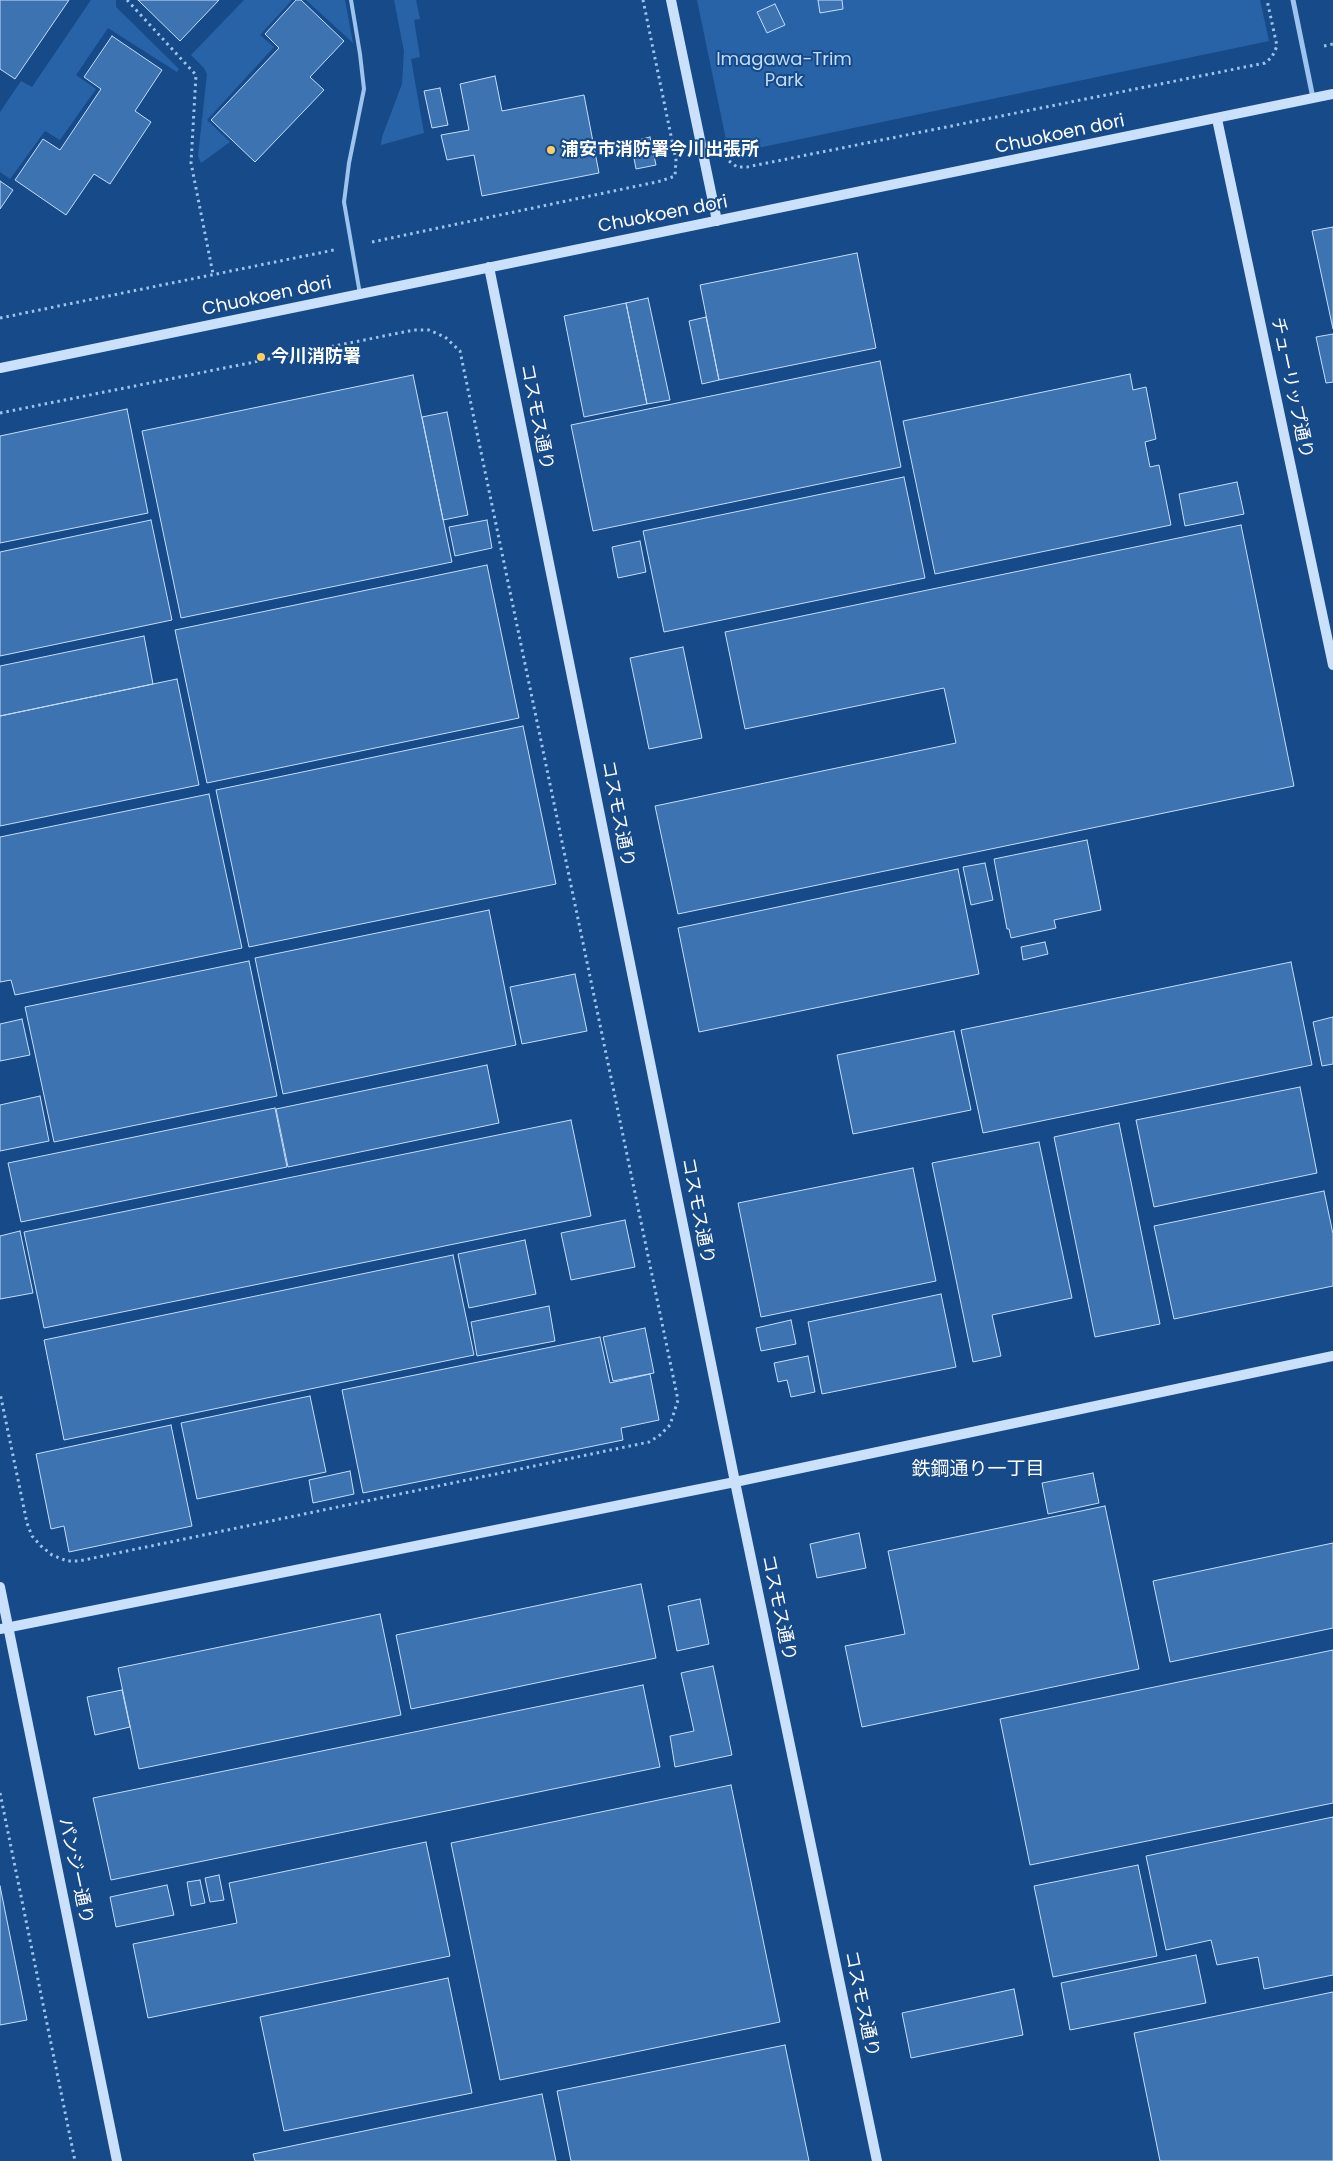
<!DOCTYPE html>
<meta charset="utf-8">
<style>
body{margin:0}
canvas{display:block;background:#164a89}
</style>
<canvas width="1333" height="2161"></canvas>
<script>
const ctx = document.querySelector('canvas').getContext('2d');
ctx.lineJoin = 'round';
function paint(path, color) { ctx.fillStyle = color; ctx.fill(path, 'evenodd'); }
const toPath = rows => new Path2D(rows.map(r => 'M' + r).join(''));
function stroke(path, color, width, dash) { ctx.strokeStyle = color; ctx.lineWidth = width; ctx.lineCap = dash ? 'butt' : 'round'; ctx.setLineDash(dash || []); ctx.stroke(path); }
function write(font, color, halo, rows, align = 'center') {
  ctx.font = font + ' Poppins,"Noto Sans JP",sans-serif'; ctx.lineWidth = 4; ctx.setLineDash([]); ctx.textBaseline = 'middle'; ctx.strokeStyle = halo; ctx.fillStyle = color; for (const [text, x, y, turn = 0] of rows) {
    ctx.save(); ctx.translate(x, y); ctx.rotate((+turn || 0) * Math.PI / 180); ctx.textAlign = isNaN(turn) ? turn : align; if (halo) ctx.strokeText(text, 0, 0); ctx.fillText(text, 0, 0); ctx.restore();
  }
}
paint(toPath([
 [91,0,116,0,116,7,179,69,177,72,108,28,76,75,96,89,60,140,45,131,10,179,0,172,0,112,21,81,32,87],
 [244,0,292,0,260,35,274,47,207,120,230,142,201,163,198,156,207,74,204,68,191,55],
 [306,0,345,0,353,43],
 [394,0,416,0,420,19,414,20,420,57,411,59,424,133,381,145,382,137,402,84,404,51],
 [697,0,1260,0,1269,41,729,154]
]), '#2963a7');
const building = toPath([
 [0,0,69,0,15,79,0,69,0,0],
 [138,0,219,0,180,41,138,0],
 [296,0,301,0,344,41,310,77,324,90,255,162,211,120,279,48,265,34,296,0],
 [818,0,842,0,843,9,820,13,818,0],
 [775,4,785,25,767,33,757,12,775,4],
 [112,36,162,70,135,111,151,122,110,184,94,174,66,215,15,180,43,139,60,150,101,89,84,77,112,36],
 [495,76,502,111,584,95,599,173,482,196,474,155,447,160,441,135,469,130,460,84,495,76],
 [440,88,448,125,432,128,424,91,440,88],
 [650,137,656,165,636,169,631,142,650,137],
 [0,181,13,190,0,209,0,181],
 [1333,227,1333,329,1312,231,1333,227],
 [857,253,876,348,719,380,700,285,857,253],
 [648,298,670,400,647,404,626,303,648,298],
 [626,303,647,404,584,417,564,316,626,303],
 [706,317,719,380,702,384,689,321,706,317],
 [1333,334,1333,382,1326,383,1316,337,1333,334],
 [880,361,901,467,593,531,571,425,880,361],
 [1130,374,1133,390,1146,387,1156,439,1145,442,1150,467,1159,465,1171,525,935,574,903,421,1130,374],
 [413,375,452,562,181,618,142,431,413,375],
 [127,409,148,513,0,543,0,436,127,409],
 [447,412,468,515,443,520,422,417,447,412],
 [904,477,925,578,664,632,643,531,904,477],
 [1237,482,1244,514,1185,526,1179,494,1237,482],
 [151,520,172,620,0,656,0,552,151,520],
 [487,520,492,548,455,556,449,527,487,520],
 [1241,525,1294,786,678,914,655,806,956,743,944,688,745,729,725,632,1241,525],
 [640,541,646,572,618,578,612,547,640,541],
 [487,565,519,718,207,783,175,630,487,565],
 [144,636,153,684,0,716,0,666,144,636],
 [683,647,702,738,649,749,630,658,683,647],
 [177,679,199,785,0,826,0,716,177,679],
 [523,726,556,884,249,947,216,790,523,726],
 [209,794,242,948,15,995,11,980,0,982,0,837,209,794],
 [1087,840,1101,910,1054,920,1056,928,1011,938,1009,929,1007,929,994,859,1087,840],
 [985,863,993,900,971,905,963,867,985,863],
 [958,869,979,974,699,1032,678,928,958,869],
 [489,910,516,1045,283,1094,255,958,489,910],
 [1045,942,1048,954,1023,960,1021,947,1045,942],
 [249,961,277,1096,54,1142,25,1007,249,961],
 [1291,962,1312,1065,983,1133,961,1030,1291,962],
 [575,974,587,1031,522,1044,510,987,575,974],
 [1333,1017,1333,1064,1322,1066,1313,1022,1333,1017],
 [22,1019,30,1055,0,1061,0,1024,22,1019],
 [954,1031,971,1110,853,1134,837,1055,954,1031],
 [487,1065,499,1123,288,1167,276,1109,487,1065],
 [1300,1087,1317,1173,1154,1207,1136,1120,1300,1087],
 [40,1096,49,1141,0,1151,0,1105,40,1096],
 [275,1108,287,1167,21,1222,8,1163,275,1108],
 [571,1120,591,1216,44,1328,24,1232,571,1120],
 [1119,1123,1160,1324,1095,1337,1054,1137,1119,1123],
 [1039,1142,1072,1298,992,1315,1001,1356,973,1362,932,1163,1039,1142],
 [913,1168,936,1281,761,1317,738,1203,913,1168],
 [1324,1191,1333,1234,1333,1286,1174,1319,1154,1226,1324,1191],
 [625,1220,635,1267,571,1280,561,1233,625,1220],
 [20,1231,33,1293,0,1299,0,1236,20,1231],
 [525,1240,536,1294,469,1308,458,1254,525,1240],
 [453,1255,474,1355,64,1440,44,1340,453,1255],
 [941,1294,956,1367,822,1394,808,1322,941,1294],
 [549,1306,555,1341,477,1356,471,1322,549,1306],
 [791,1320,796,1344,761,1351,756,1328,791,1320],
 [645,1328,654,1373,613,1381,603,1337,645,1328],
 [600,1337,610,1383,650,1374,659,1420,621,1428,623,1440,363,1493,342,1390,600,1337],
 [808,1356,815,1392,791,1397,787,1380,778,1382,774,1363,808,1356],
 [310,1396,326,1472,197,1499,181,1423,310,1396],
 [171,1425,192,1526,69,1552,64,1526,51,1529,36,1454,171,1425],
 [350,1471,354,1494,313,1503,309,1480,350,1471],
 [1093,1473,1099,1503,1048,1514,1042,1483,1093,1473],
 [1105,1506,1139,1669,862,1727,845,1646,905,1634,888,1551,1105,1506],
 [859,1533,866,1568,817,1578,810,1544,859,1533],
 [1333,1543,1333,1628,1170,1662,1153,1581,1333,1543],
 [641,1584,656,1658,411,1709,396,1635,641,1584],
 [700,1599,709,1644,677,1651,668,1606,700,1599],
 [380,1614,401,1715,139,1769,118,1668,380,1614],
 [1333,1650,1333,1803,1030,1865,1000,1719,1333,1650],
 [713,1666,732,1755,675,1767,670,1736,694,1731,681,1673,713,1666],
 [643,1685,660,1767,111,1880,93,1798,643,1685],
 [122,1690,130,1727,95,1735,87,1697,122,1690],
 [731,1785,780,2022,500,2080,451,1843,731,1785],
 [1333,1817,1333,1975,1264,1989,1258,1957,1217,1965,1211,1940,1166,1950,1146,1856,1333,1817],
 [426,1842,450,1956,148,2018,133,1944,237,1923,229,1883,426,1842],
 [1138,1865,1157,1956,1053,1977,1034,1886,1138,1865],
 [219,1875,224,1900,210,1902,205,1878,219,1875],
 [200,1880,205,1903,191,1906,187,1882,200,1880],
 [167,1885,174,1915,116,1927,110,1897,167,1885],
 [0,1886,27,2020,0,2025,0,1886],
 [1196,1955,1206,2003,1070,2030,1061,1983,1196,1955],
 [448,1978,472,2093,284,2131,260,2017,448,1978],
 [1014,1989,1023,2035,911,2058,902,2013,1014,1989],
 [1333,1992,1333,2161,1160,2161,1134,2033,1333,1992],
 [785,2045,809,2161,571,2161,557,2091,785,2045],
 [542,2094,556,2161,255,2161,253,2154,542,2094]
]);
paint(building, '#3e73b2');
stroke(building, '#c3ddfa', 1);
stroke(toPath([
 [127,0,196,75,191,163,213,274],
 [1324,46,1333,44],
 [729,161,737,167,747,167,1265,63,1272,57,1277,46,1267,0],
 [372,242,661,181,675,176,676,160,643,0],
 [0,318,334,250],
 [0,413,414,330,429,330,445,337,460,351,678,1400,670,1425,660,1435,649,1442,79,1561,67,1561,52,1555,41,1546,32,1536,27,1523,0,1393],
 [0,1793,75,2161]
]), '#9dc3ee', 3, [2.5, 4]);
stroke(toPath([
 [351,0,360,54,364,89,349,163,344,202,360,294]
]), '#9dc3ee', 4);
stroke(toPath([
 [1293,0,1313,98]
]), '#9dc3ee', 5);
stroke(toPath([
 [671,0,717,221],
 [1217,119,1333,665],
 [489,267,735,1482,877,2161],
 [0,368,1333,94],
 [0,1587,117,2161],
 [0,1629,735,1482,1333,1356]
]), '#cbe0fa', 10);
for (const [x, y, r, color] of [
 [551,150,5,"#ffce5b"],
 [261,357,5,"#ffce5b"]
]) { const dot = new Path2D(); dot.arc(x, y, r, 0, 2 * Math.PI); ctx.fillStyle = color; ctx.fill(dot); stroke(dot, '#164a89', 2); }
write('18px', '#c3ddfa', '#164a89', [
 ["Imagawa-Trim",784,60],
 ["Park",784,81]
]);
write('18px', '#fff', '#164a89', [
 ["Chuokoen dori",1060,135,-12],
 ["Chuokoen dori",663,215,-11],
 ["Chuokoen dori",267,297,-12],
 ["チューリップ通り",1291,388,78],
 ["コスモス通り",536,417,79],
 ["コスモス通り",617,814,79],
 ["コスモス通り",697,1211,79],
 ["コスモス通り",778,1608,78],
 ["パンジー通り",75,1871,78],
 ["コスモス通り",861,2004,78]
]);
write('bold 18px', '#fff', '#164a89', [
 ["浦安市消防署今川出張所",561,150],
 ["今川消防署",271,357]
], 'left');
write('19px', '#fff', '#164a89', [
 ["鉄鋼通り一丁目",978,1470]
]);
</script>
